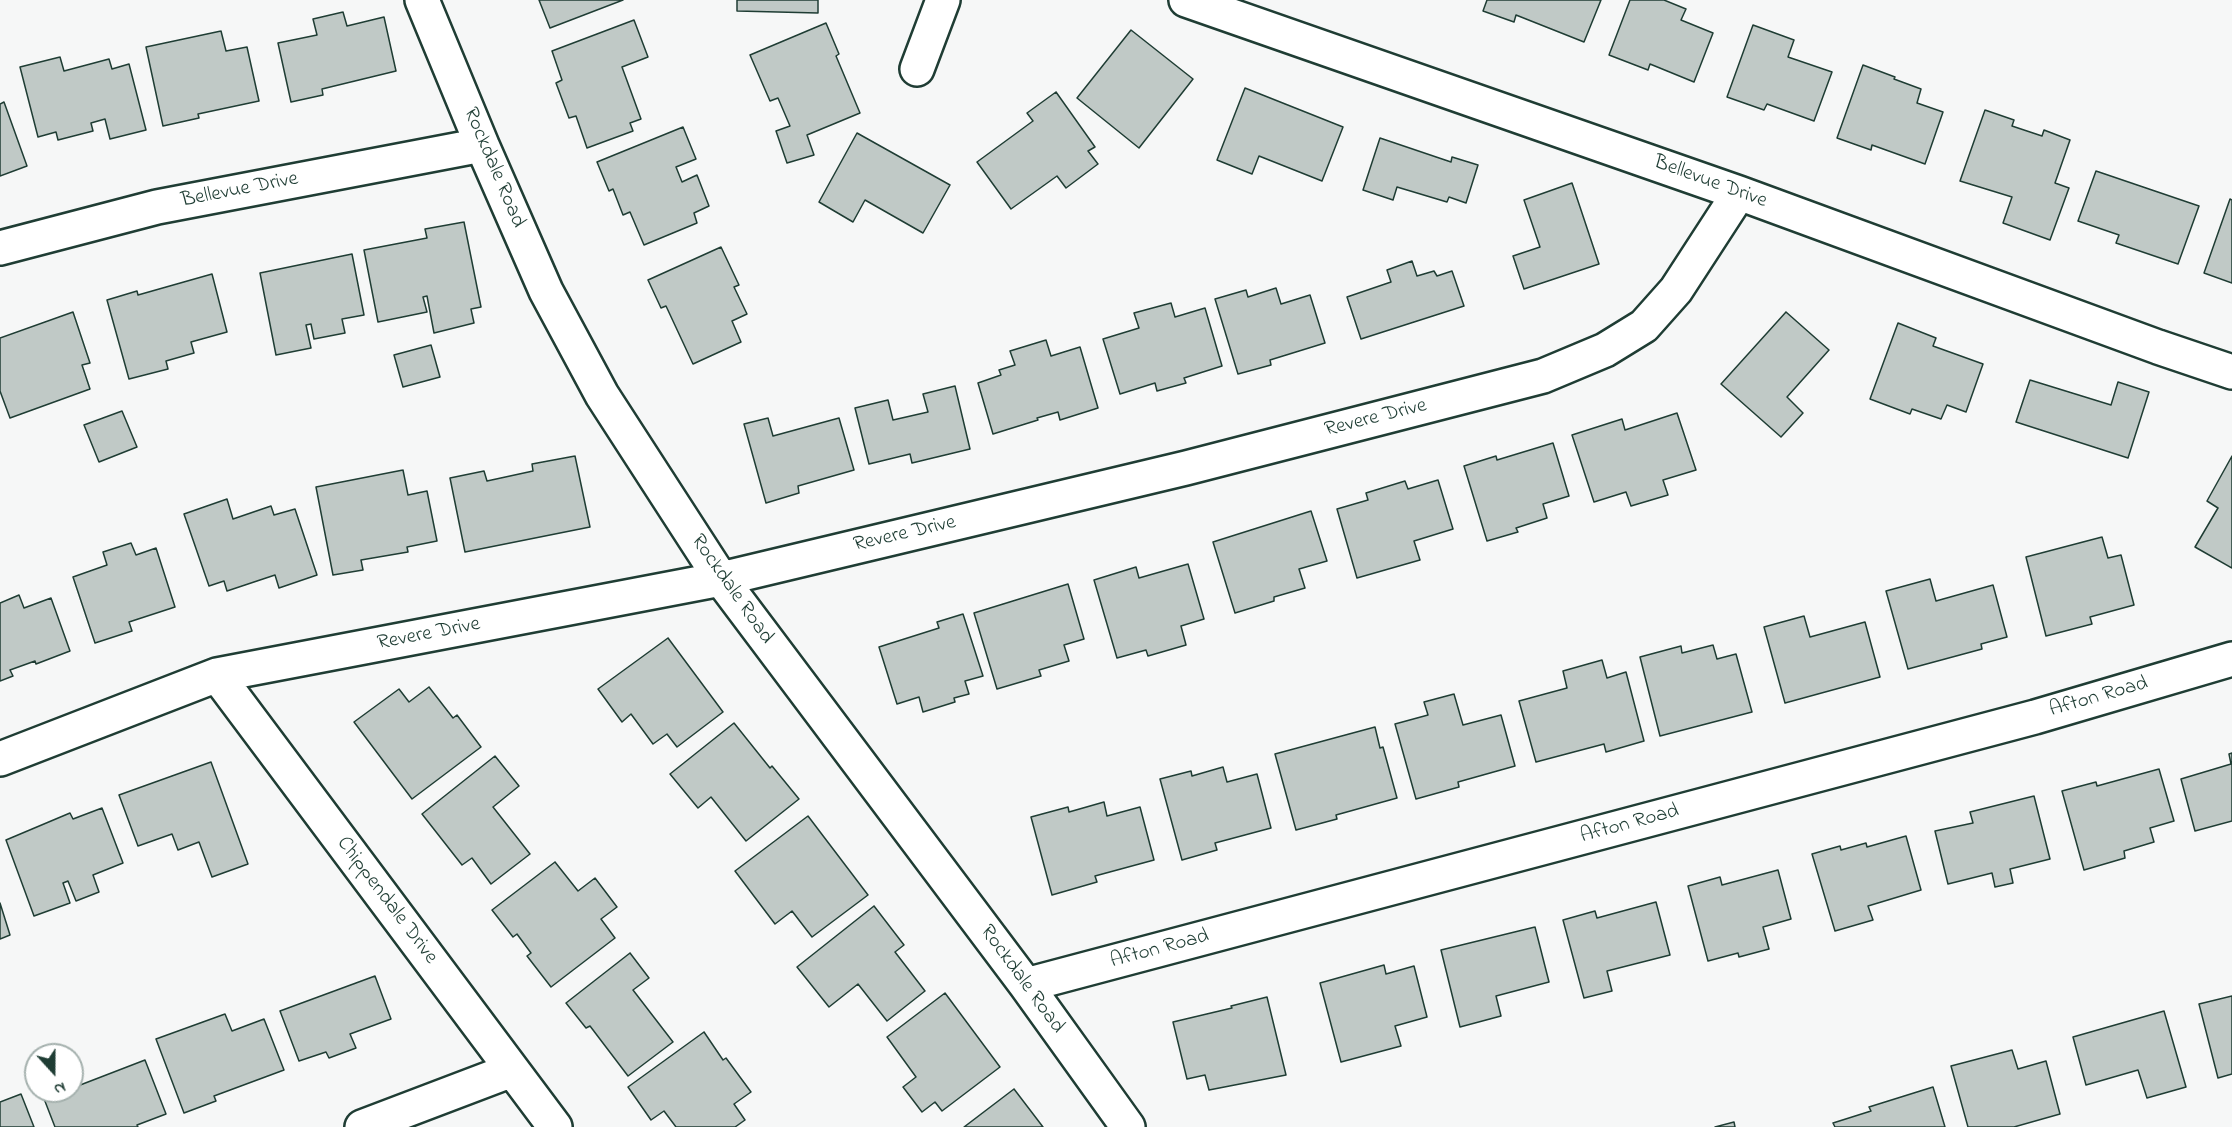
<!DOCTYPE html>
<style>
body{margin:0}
#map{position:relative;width:2232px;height:1127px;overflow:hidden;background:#f6f7f7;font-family:"Indie Flower",sans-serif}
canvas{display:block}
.north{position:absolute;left:24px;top:1043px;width:60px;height:60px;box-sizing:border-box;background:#fff;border:2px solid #a5b1ae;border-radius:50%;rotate:159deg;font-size:16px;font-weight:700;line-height:24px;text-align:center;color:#1f3d34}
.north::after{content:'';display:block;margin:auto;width:21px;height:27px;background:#1f3d34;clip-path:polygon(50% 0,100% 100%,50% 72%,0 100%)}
</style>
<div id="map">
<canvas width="2232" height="1127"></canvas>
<div class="north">N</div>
</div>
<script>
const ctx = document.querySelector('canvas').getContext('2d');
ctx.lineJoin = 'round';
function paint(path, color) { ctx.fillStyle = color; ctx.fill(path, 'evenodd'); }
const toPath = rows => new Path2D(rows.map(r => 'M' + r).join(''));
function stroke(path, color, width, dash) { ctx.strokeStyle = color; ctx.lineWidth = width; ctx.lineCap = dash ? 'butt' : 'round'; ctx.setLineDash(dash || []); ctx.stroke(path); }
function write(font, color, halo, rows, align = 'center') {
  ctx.font = font + ' "Indie Flower",sans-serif'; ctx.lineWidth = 4.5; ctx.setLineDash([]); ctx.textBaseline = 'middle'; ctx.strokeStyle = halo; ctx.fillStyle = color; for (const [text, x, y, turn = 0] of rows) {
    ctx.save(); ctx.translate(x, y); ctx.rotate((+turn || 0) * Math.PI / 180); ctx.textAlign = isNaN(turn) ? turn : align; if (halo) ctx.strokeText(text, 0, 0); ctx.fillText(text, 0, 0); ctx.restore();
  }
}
const building = toPath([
 [539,0,623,0,550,28,539,0],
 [737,0,818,0,818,13,737,11,737,0],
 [1487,0,1601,0,1584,42,1516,15,1514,22,1483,11,1487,0],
 [1630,0,1664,0,1686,9,1681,20,1713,33,1694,82,1650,64,1648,70,1609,55,1630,0],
 [343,12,347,26,384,17,396,71,322,89,323,95,291,102,278,43,317,35,313,19,343,12],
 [634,20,648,57,622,67,641,119,630,123,633,131,587,148,576,116,569,118,556,83,562,80,552,51,634,20],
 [826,23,839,54,836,56,860,113,807,135,814,155,787,163,776,131,790,126,778,98,770,101,750,55,826,23],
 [1753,25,1794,40,1788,57,1832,72,1814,121,1767,104,1764,110,1727,97,1753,25],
 [1131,30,1193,79,1139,148,1077,98,1131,30],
 [221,31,226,51,247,47,259,101,198,114,199,118,163,126,146,47,221,31],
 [60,57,64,71,109,59,112,69,129,64,146,130,110,139,105,119,91,123,93,131,58,140,56,132,38,137,20,67,60,57],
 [1863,65,1895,77,1894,79,1921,89,1917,103,1943,112,1925,164,1872,145,1871,150,1837,138,1863,65],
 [1245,88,1343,127,1322,181,1259,156,1252,174,1217,160,1245,88],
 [1056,92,1095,147,1088,151,1098,164,1066,188,1057,176,1011,209,977,162,1033,121,1027,113,1056,92],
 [4,102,27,166,0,176,0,104,4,102],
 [1985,110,2014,120,2012,126,2042,136,2044,130,2070,140,2055,183,2069,188,2050,240,2003,223,2012,197,1960,181,1985,110],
 [683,127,696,159,676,167,682,182,697,175,709,206,694,213,697,223,644,245,630,212,623,215,613,189,609,191,597,162,683,127],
 [857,133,950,185,923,233,865,200,853,222,819,202,857,133],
 [1380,138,1451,162,1452,157,1478,165,1466,203,1449,197,1447,202,1397,187,1393,200,1363,190,1380,138],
 [2096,171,2199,206,2178,264,2116,243,2119,235,2078,221,2096,171],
 [1572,183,1599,264,1524,289,1513,256,1540,247,1524,200,1572,183],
 [2230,199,2232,200,2232,283,2204,273,2230,199],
 [464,222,481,307,471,309,474,323,434,333,427,296,423,297,427,312,378,322,364,250,427,238,425,229,464,222],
 [721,247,739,285,734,287,747,314,732,321,741,342,693,364,666,306,661,308,648,280,721,247],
 [352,254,364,315,342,319,345,333,314,339,311,324,306,325,311,348,276,355,260,273,352,254],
 [1412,261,1417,276,1434,271,1437,276,1452,271,1464,306,1361,339,1347,297,1391,282,1387,270,1412,261],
 [212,274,227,332,191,342,194,353,166,361,168,369,129,379,107,300,137,291,138,295,212,274],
 [1276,288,1281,304,1310,295,1325,343,1270,360,1271,365,1238,374,1215,299,1246,290,1248,297,1276,288],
 [1171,303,1175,317,1205,308,1222,366,1184,378,1186,383,1157,391,1155,383,1120,394,1103,339,1139,328,1134,313,1171,303],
 [73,312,90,363,82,365,90,389,10,418,0,391,0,338,73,312],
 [1786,312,1829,350,1787,397,1803,413,1781,437,1721,384,1786,312],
 [1898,323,1936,338,1933,346,1983,364,1966,412,1947,405,1941,419,1912,409,1910,414,1870,399,1898,323],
 [1046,340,1051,356,1080,347,1098,408,1060,420,1058,412,1037,418,1038,420,993,434,978,383,1001,375,999,370,1015,365,1010,351,1046,340],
 [431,345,440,377,403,387,394,355,431,345],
 [2030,380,2111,405,2118,382,2149,392,2128,458,2016,422,2030,380],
 [955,386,970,449,912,463,910,454,869,464,855,408,888,400,893,420,928,412,923,394,955,386],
 [122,411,137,447,99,462,84,425,122,411],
 [1677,413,1696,470,1663,480,1668,495,1631,506,1626,492,1594,502,1572,435,1622,419,1625,430,1677,413],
 [768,418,773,436,839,418,854,470,798,486,799,493,766,503,744,424,768,418],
 [1553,443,1569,496,1543,504,1547,518,1516,528,1518,532,1487,541,1464,466,1496,456,1497,460,1553,443],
 [575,456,590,527,465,552,450,478,484,471,487,481,533,471,532,464,575,456],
 [2232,456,2232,568,2195,547,2218,508,2207,501,2232,456],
 [403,470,408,495,427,491,437,541,407,547,408,552,361,560,363,570,333,575,316,487,403,470],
 [1438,480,1453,529,1414,541,1420,560,1357,578,1337,509,1368,500,1366,493,1405,481,1408,489,1438,480],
 [227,499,233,519,271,506,274,515,295,509,317,575,279,588,275,575,227,591,224,581,209,586,184,514,227,499],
 [1311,511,1327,561,1299,569,1305,588,1274,597,1274,601,1235,613,1213,542,1311,511],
 [2102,537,2108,558,2121,555,2134,605,2090,617,2092,624,2046,636,2026,557,2102,537],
 [131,543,136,555,156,548,175,607,129,622,132,631,95,643,73,577,107,565,103,552,131,543],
 [1188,564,1204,619,1181,626,1186,645,1148,656,1146,650,1117,658,1094,580,1136,567,1139,578,1188,564],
 [1930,579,1936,601,1993,585,2007,637,1981,644,1982,649,1908,669,1886,591,1930,579],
 [1068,584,1084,639,1064,645,1069,661,1039,670,1041,676,997,689,974,613,1068,584],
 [19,595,24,608,51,598,70,651,36,664,35,661,10,670,13,676,0,681,0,603,19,595],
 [963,614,983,676,965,681,969,694,954,698,955,702,923,712,919,697,897,704,879,647,939,628,937,622,963,614],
 [1804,616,1810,637,1865,622,1880,677,1785,703,1764,627,1804,616],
 [668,638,723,712,677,747,667,734,653,744,631,714,622,722,598,689,668,638],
 [1713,645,1717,659,1736,654,1752,712,1660,736,1640,657,1681,646,1682,653,1713,645],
 [1602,660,1607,678,1626,672,1644,741,1606,752,1604,744,1536,762,1519,701,1567,688,1563,671,1602,660],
 [429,687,453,718,457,715,481,747,412,799,354,722,399,689,409,702,429,687],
 [1454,694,1463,725,1501,715,1515,766,1458,782,1459,787,1416,799,1395,724,1428,715,1424,702,1454,694],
 [734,723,770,768,772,766,799,799,746,841,711,797,698,808,670,774,734,723],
 [1375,727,1380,748,1383,747,1397,798,1336,815,1337,819,1296,830,1275,754,1375,727],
 [2232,753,2232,821,2195,831,2181,779,2231,764,2229,754,2232,753],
 [495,756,519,786,493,807,530,854,491,884,472,858,462,865,422,814,495,756],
 [211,762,248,864,212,877,199,842,178,850,172,834,138,846,119,795,211,762],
 [1223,767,1227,782,1257,774,1271,828,1215,843,1217,850,1182,860,1160,779,1191,771,1192,776,1223,767],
 [2159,769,2174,821,2150,828,2154,842,2124,851,2125,858,2084,870,2062,791,2096,782,2097,786,2159,769],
 [2034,796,2050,859,2010,869,2013,883,1995,887,1992,873,1948,884,1935,831,1973,823,1970,812,2034,796],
 [1104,802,1107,816,1140,807,1154,860,1095,876,1097,882,1052,895,1031,817,1068,807,1069,812,1104,802],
 [102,808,123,863,93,875,99,892,76,901,68,881,63,883,70,903,34,916,6,840,70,813,73,819,102,808],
 [808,816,868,895,812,937,792,911,775,924,735,871,808,816],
 [1906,836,1921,890,1868,906,1873,920,1835,931,1812,854,1840,846,1841,850,1866,843,1867,847,1906,836],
 [555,862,578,891,595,878,617,907,601,919,615,938,551,987,527,956,531,953,517,934,513,937,492,910,555,862],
 [1778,870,1791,919,1763,927,1769,949,1739,957,1738,953,1708,961,1688,886,1720,877,1722,885,1778,870],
 [1656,902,1670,955,1607,971,1612,991,1584,998,1563,920,1595,911,1597,918,1656,902],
 [0,903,10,935,0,939,0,903],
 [874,906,904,945,895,952,925,991,887,1021,858,984,829,1007,797,967,874,906],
 [1535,927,1549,982,1496,996,1501,1016,1460,1027,1441,950,1535,927],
 [630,953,649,978,633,990,673,1042,628,1076,590,1026,586,1028,566,1003,630,953],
 [1384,965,1386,974,1414,966,1427,1017,1395,1026,1401,1046,1341,1062,1320,983,1384,965],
 [375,976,391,1019,350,1034,356,1048,329,1058,326,1052,299,1061,280,1011,375,976],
 [945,993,1000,1067,942,1111,935,1102,922,1112,903,1087,916,1077,887,1037,945,993],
 [2232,996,2232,1074,2218,1078,2199,1004,2232,996],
 [1267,997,1286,1075,1209,1090,1205,1075,1187,1079,1173,1022,1232,1008,1231,1006,1267,997],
 [2164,1011,2186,1087,2147,1098,2138,1070,2086,1085,2073,1037,2164,1011],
 [225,1014,232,1031,264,1019,284,1070,214,1096,216,1101,184,1113,156,1039,225,1014],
 [704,1032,723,1060,726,1058,751,1092,734,1104,745,1120,735,1127,676,1127,664,1111,651,1120,628,1087,704,1032],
 [2012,1050,2018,1069,2046,1061,2060,1114,2014,1127,1968,1127,1951,1066,2012,1050],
 [145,1060,166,1114,137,1125,138,1127,55,1127,41,1091,72,1091,72,1079,75,1087,145,1060],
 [1933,1087,1945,1127,1835,1127,1833,1123,1871,1111,1869,1107,1933,1087],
 [1014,1089,1043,1127,964,1127,1014,1089],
 [21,1094,34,1127,0,1127,0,1102,21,1094],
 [1734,1122,1735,1127,1715,1127,1734,1122]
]);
paint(building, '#c0c9c6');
stroke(building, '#1f3d34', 1.5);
const minor = toPath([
 [422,0,482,145,546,291,602,395,721,579,1026,985,1128,1127],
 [1186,0,1739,193,2158,347,2232,372],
 [917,69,943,0],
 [0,248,157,207,482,145],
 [217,675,555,1127],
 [0,759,217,675,721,579,1186,468,1543,376,1605,350,1644,326,1676,290,1739,193],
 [1026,985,2035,717,2232,659],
 [362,1127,512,1070]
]);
stroke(minor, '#1f3d34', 38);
stroke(minor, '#fff', 33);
write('21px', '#1f3d34', '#fff', [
 ["Rockdale Road",493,168,67],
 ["Bellevue Drive",1710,183,20],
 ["Bellevue Drive",240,191,-11],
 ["Revere Drive",1376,419,-14],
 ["Revere Drive",905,535,-13],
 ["Rockdale Road",731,590,55],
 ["Revere Drive",429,635,-11],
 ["Afton Road",2099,698,-16],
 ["Afton Road",1630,825,-15],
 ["Chippendale Drive",386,901,53],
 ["Afton Road",1160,950,-15],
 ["Rockdale Road",1021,980,54]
]);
</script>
